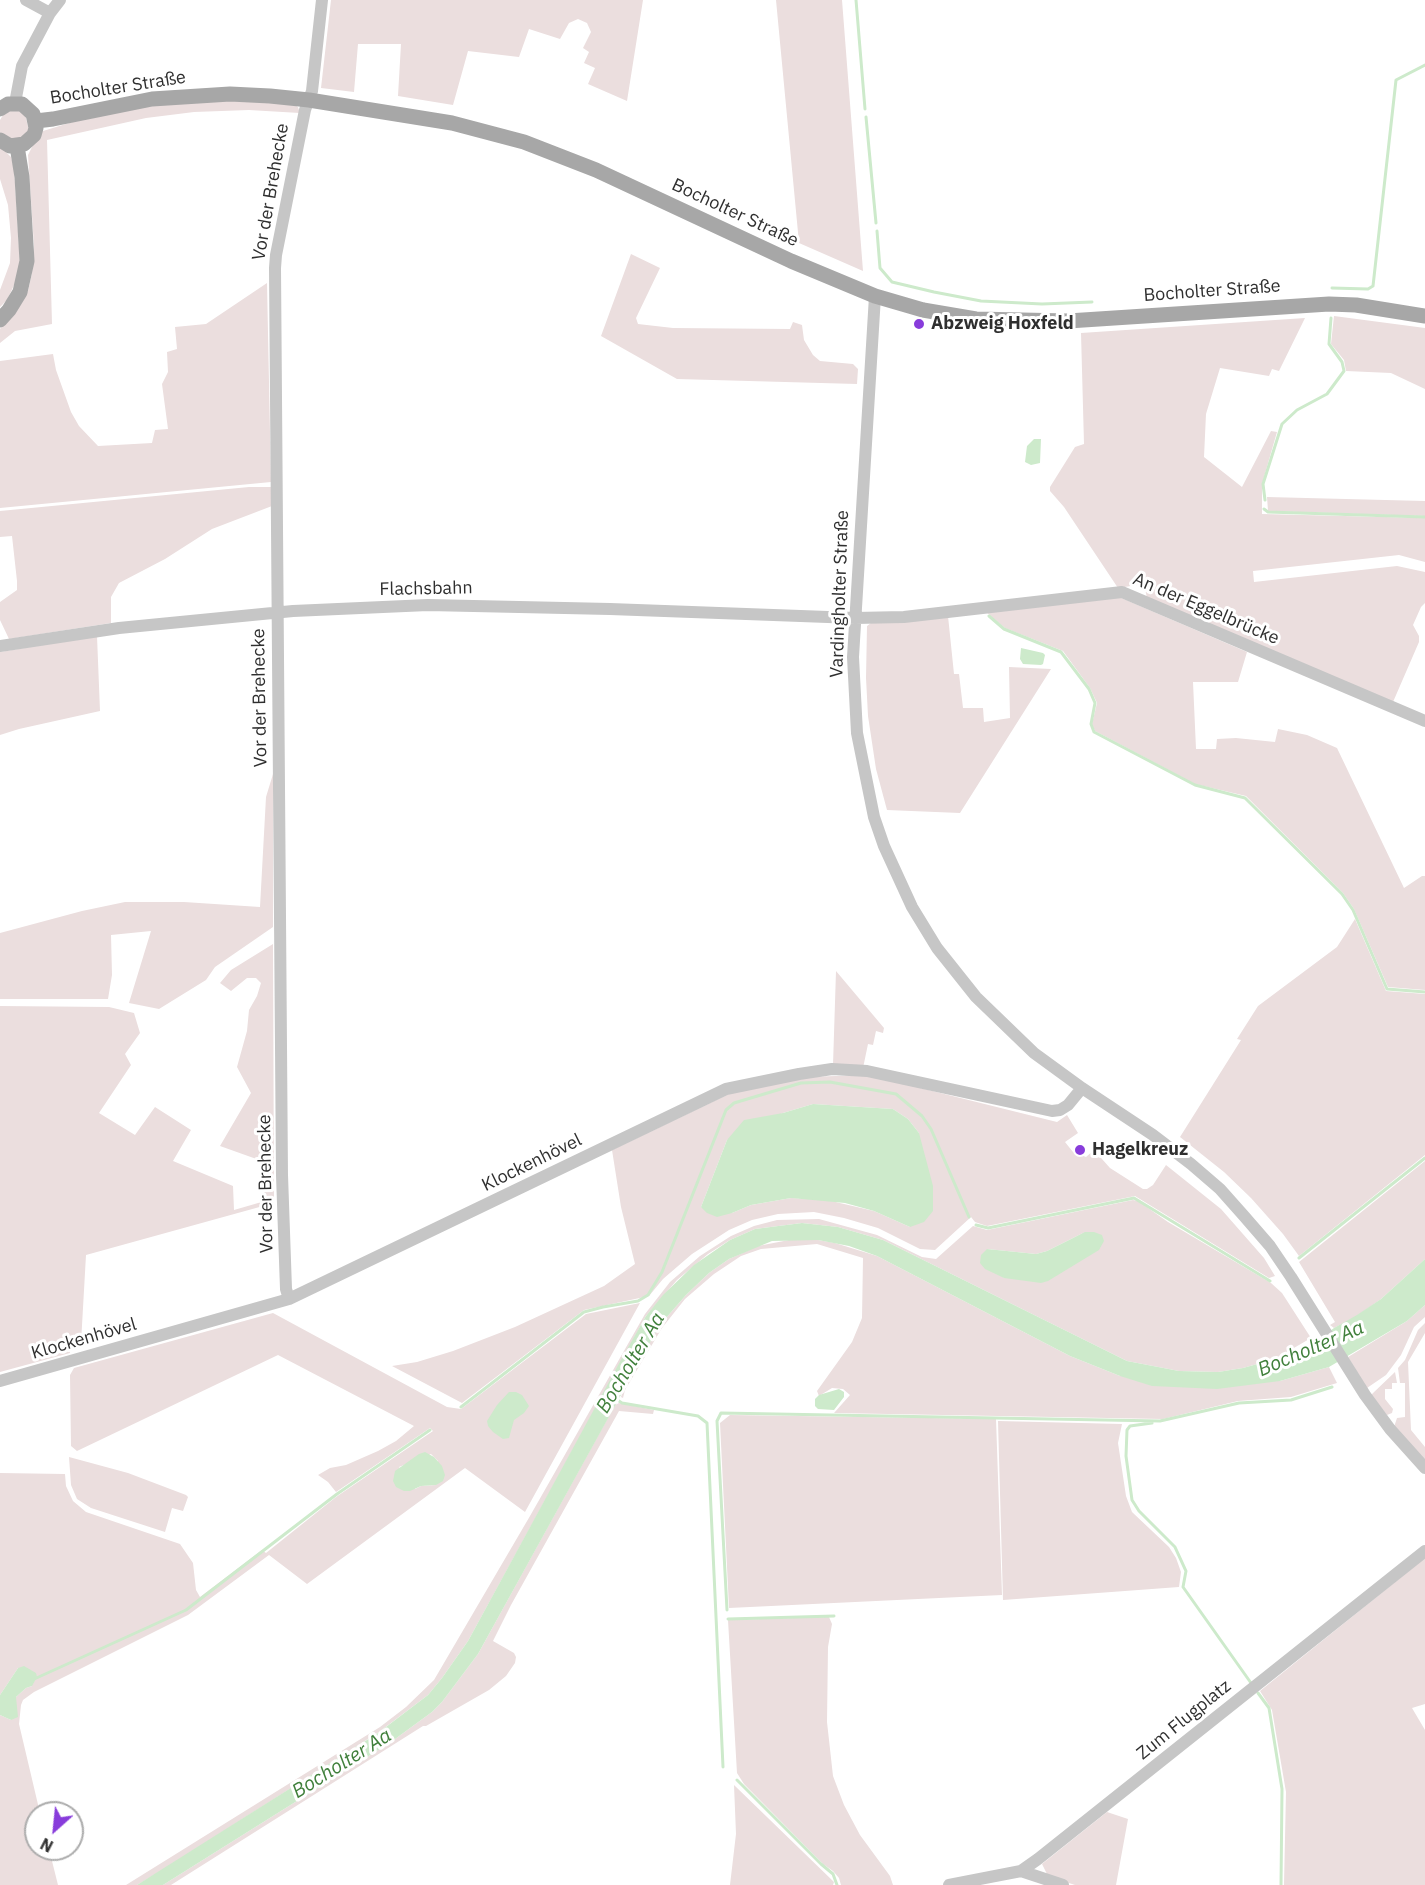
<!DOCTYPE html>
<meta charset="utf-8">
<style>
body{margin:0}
#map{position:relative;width:1425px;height:1885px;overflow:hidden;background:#fff;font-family:"IBM Plex Sans",sans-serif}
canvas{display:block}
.north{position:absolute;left:24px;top:1801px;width:60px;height:60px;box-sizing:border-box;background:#fff;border:2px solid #acacac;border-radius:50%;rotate:207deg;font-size:16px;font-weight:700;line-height:24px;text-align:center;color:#2f2f2f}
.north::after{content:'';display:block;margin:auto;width:21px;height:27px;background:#883cdb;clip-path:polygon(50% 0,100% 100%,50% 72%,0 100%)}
</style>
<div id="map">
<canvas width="1425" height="1885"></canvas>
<div class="north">N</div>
</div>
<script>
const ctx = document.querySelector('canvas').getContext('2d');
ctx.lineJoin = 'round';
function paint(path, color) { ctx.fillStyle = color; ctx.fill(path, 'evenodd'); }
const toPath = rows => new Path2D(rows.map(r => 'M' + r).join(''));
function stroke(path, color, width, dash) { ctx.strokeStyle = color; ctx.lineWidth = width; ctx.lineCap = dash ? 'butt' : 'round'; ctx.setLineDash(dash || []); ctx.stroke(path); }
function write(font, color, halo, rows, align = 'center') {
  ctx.font = font + ' "IBM Plex Sans",sans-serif'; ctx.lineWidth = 6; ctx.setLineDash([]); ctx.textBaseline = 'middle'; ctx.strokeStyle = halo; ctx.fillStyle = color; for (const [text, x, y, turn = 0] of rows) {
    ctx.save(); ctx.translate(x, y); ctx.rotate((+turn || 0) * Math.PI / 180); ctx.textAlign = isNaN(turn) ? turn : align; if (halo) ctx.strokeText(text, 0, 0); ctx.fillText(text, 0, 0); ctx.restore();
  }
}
paint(toPath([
 [331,0,643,0,627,101,588,84,595,68,584,63,589,52,583,48,591,32,587,23,578,19,569,23,560,39,529,29,519,57,468,51,453,105,398,96,401,44,358,44,354,92,321,88],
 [776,0,842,0,863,271,799,243],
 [228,100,293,104,298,107,300,113,249,110,194,112,146,118,47,140,52,324,15,331,0,343,0,329,28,291,32,273,34,246,28,155,38,135,43,131,79,120,132,109,179,102],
 [18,110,25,114,29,131,19,141,2,136,0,132,0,120,3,115,10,111],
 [0,146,11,157,14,168,20,263,15,283,7,300,0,307,0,290,10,263,11,238,8,205,0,179],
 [631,254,660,268,636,318,638,324,673,328,790,329,793,322,802,325,804,340,813,355,820,361,853,364,858,369,857,384,677,379,601,336],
 [267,283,271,482,0,508,0,361,53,354,56,370,71,412,79,426,98,446,152,443,155,430,168,429,162,384,168,372,167,352,177,349,175,327,206,324],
 [1334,316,1425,328,1425,389,1391,373,1346,371,1344,360,1331,344],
 [1305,318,1279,371,1272,369,1269,376,1220,368,1206,414,1204,457,1242,487,1271,431,1277,432,1262,484,1262,514,1425,518,1425,562,1399,555,1253,571,1254,582,1397,566,1425,572,1425,603,1421,607,1413,625,1419,636,1419,642,1393,702,1147,598,1144,584,1118,588,1064,507,1050,491,1050,487,1075,447,1084,444,1081,333],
 [249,487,271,487,272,506,212,529,165,559,119,583,111,597,111,623,9,639,0,620,0,602,17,590,17,581,12,536,0,537,0,511],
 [1267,497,1425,501,1425,516,1268,511],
 [1119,597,1247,652,1238,682,1193,682,1196,749,1216,749,1217,739,1236,738,1275,742,1278,729,1307,735,1337,748,1404,888,1422,876,1425,876,1425,990,1388,987,1354,909,1343,893,1246,796,1195,784,1095,731,1092,724,1097,703,1090,688,1063,651,1005,628,986,612],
 [948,616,954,674,959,674,963,708,983,708,984,722,1010,718,1009,667,1051,669,960,813,887,810,876,769,868,716,866,678,867,626,871,623],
 [97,636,100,711,19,729,0,735,0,652],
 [273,774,273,927,215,967,206,980,159,1009,129,1003,151,931,111,935,112,975,108,999,0,999,0,933,82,911,125,902,184,902,260,907,266,797],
 [1355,919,1386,991,1425,994,1425,1155,1299,1256,1283,1234,1251,1198,1224,1172,1180,1137,1241,1040,1237,1039,1258,1006,1337,947],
 [273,944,274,1203,86,1255,81,1343,69,1346,70,1353,0,1372,0,1006,109,1007,134,1013,140,1033,125,1054,131,1065,99,1113,135,1135,155,1107,191,1130,173,1161,233,1186,234,1210,265,1201,262,1161,220,1146,251,1093,237,1067,247,1031,249,1010,257,996,261,983,256,978,247,978,231,991,220,983,231,970],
 [836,971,884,1028,883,1033,876,1031,873,1045,868,1044,863,1068,833,1065],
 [868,1075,1057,1122,1067,1115,1078,1133,1065,1142,1073,1152,1086,1157,1094,1150,1110,1168,1143,1189,1147,1189,1153,1185,1166,1165,1221,1209,1264,1258,1275,1276,1269,1278,1135,1196,987,1226,975,1222,971,1217,935,1250,920,1249,878,1228,844,1218,814,1212,778,1214,752,1220,729,1230,692,1254,663,1279,649,1296,584,1310,462,1403,392,1366,417,1362,453,1351,515,1327,604,1286,635,1264,621,1207,612,1150,731,1093,804,1077],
 [813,1104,893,1109,908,1119,919,1133,910,1227,874,1211,827,1200,791,1198,751,1205,732,1213,701,1207,727,1140,783,1113],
 [1425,1161,1425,1259,1381,1299,1357,1316,1334,1328,1330,1325,1335,1322,1299,1262],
 [1133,1200,1138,1201,1168,1222,1271,1283,1282,1293,1311,1338,1275,1359,1243,1368,1218,1372,1179,1371,1127,1361,883,1240,838,1227,802,1223,755,1229,730,1240,708,1254,677,1280,646,1316,468,1641,442,1678,428,1695,379,1732,164,1869,137,1885,126,1885,380,1727,406,1707,434,1680,530,1516,645,1314,670,1282,700,1256,731,1236,754,1226,777,1220,819,1219,877,1235,922,1257,936,1259,973,1226,987,1230],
 [1085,1232,1004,1278,987,1249,1036,1254,1047,1251],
 [789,1240,818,1240,835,1243,877,1256,1070,1356,1120,1376,1280,1381,1329,1367,1337,1383,1291,1397,1238,1401,1163,1419,834,1413,850,1395,843,1389,832,1388,819,1396,817,1391,852,1342,862,1318,863,1258,817,1244,761,1249,741,1256,714,1274,685,1299,662,1328,625,1390,623,1398,621,1397,624,1388,659,1326,686,1295,709,1273,729,1259,758,1246],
 [640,1303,525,1512,465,1468,307,1584,269,1555,188,1615,34,1692,23,1700,21,1705,19,1724,40,1813,36,1813,36,1849,49,1849,58,1885,0,1885,0,1715,11,1720,16,1697,26,1688,32,1686,18,1668,0,1695,0,1473,65,1474,66,1486,73,1501,86,1512,180,1544,193,1563,196,1590,200,1597,262,1550,266,1553,336,1497,433,1431,430,1428,336,1492,328,1482,318,1475,330,1468,346,1465,378,1451,396,1441,414,1426,278,1355,77,1451,71,1446,70,1375,74,1368,273,1313,447,1407,461,1409,586,1314],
 [431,1454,438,1461,436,1485,421,1486,415,1489,399,1467],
 [1425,1305,1425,1317,1414,1327,1401,1355,1386,1375,1367,1388,1348,1357,1407,1321],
 [1425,1323,1425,1333,1408,1362,1411,1430,1425,1447,1425,1462,1394,1427,1397,1418,1405,1417,1405,1383,1400,1383,1398,1368,1405,1360,1418,1330],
 [1395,1372,1397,1383,1392,1383,1392,1389,1385,1389,1385,1399,1393,1409,1392,1413,1387,1415,1371,1397,1372,1394],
 [619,1403,654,1410,653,1414,619,1411,511,1605,493,1641,514,1653,516,1657,515,1663,506,1676,489,1690,426,1726,423,1726,171,1885,163,1885,391,1742,432,1712,442,1702,478,1654,615,1405],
 [730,1415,996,1419,1002,1595,729,1608,720,1423],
 [998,1421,1122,1424,1118,1443,1126,1496,1132,1512,1169,1547,1176,1558,1181,1572,1179,1587,1003,1600],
 [69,1457,128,1473,186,1495,188,1497,183,1511,172,1508,165,1532,91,1508,77,1499,71,1485],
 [1425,1558,1425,1704,1412,1708,1425,1730,1425,1885,1284,1885,1286,1792,1272,1710,1260,1691],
 [829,1617,832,1624,828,1647,827,1722,833,1776,844,1805,860,1835,890,1876,893,1885,841,1885,839,1878,833,1871,823,1864,744,1784,737,1773,728,1620],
 [734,1785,834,1882,833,1885,730,1885,736,1834],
 [1107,1812,1128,1819,1116,1885,1075,1885,1048,1876,1042,1864]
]), '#ebdede');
paint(toPath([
 [1034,439,1041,439,1040,463,1031,465,1025,462,1027,446],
 [1021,648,1043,653,1045,655,1043,664,1041,665,1023,664,1020,659],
 [813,1104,893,1109,908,1119,919,1133,933,1186,933,1211,924,1222,910,1227,874,1211,845,1203,791,1198,751,1205,732,1213,717,1217,707,1213,701,1207,727,1140,744,1120,783,1113],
 [802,1223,838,1227,883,1240,1127,1361,1179,1371,1218,1372,1243,1368,1275,1359,1311,1345,1334,1328,1357,1315,1381,1299,1425,1259,1425,1305,1407,1321,1329,1367,1280,1381,1217,1389,1152,1386,1120,1376,1070,1356,877,1256,849,1246,818,1240,772,1241,729,1259,709,1273,686,1295,659,1326,478,1654,442,1702,432,1712,391,1742,163,1885,137,1885,378,1733,428,1695,442,1678,468,1641,622,1358,646,1316,663,1295,694,1265,730,1240,755,1229],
 [1085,1232,1094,1232,1102,1235,1104,1241,1099,1250,1048,1281,1041,1283,1004,1278,985,1269,980,1263,981,1255,987,1249,1036,1254,1047,1251],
 [839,1389,844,1392,844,1397,834,1410,818,1409,815,1406,815,1399,819,1395],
 [509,1392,516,1392,522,1395,529,1406,524,1413,514,1420,509,1438,503,1439,493,1432,488,1426,487,1421,497,1405],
 [425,1452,434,1457,442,1466,445,1475,443,1481,436,1485,421,1486,410,1491,404,1491,396,1487,393,1481,395,1471,419,1454],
 [24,1666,36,1673,37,1677,32,1686,26,1688,16,1697,18,1717,11,1720,0,1715,0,1695,18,1668]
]), '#cdeacb');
stroke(toPath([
 [856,0,865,109],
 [866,117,876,223],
 [877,231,880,268,892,282,934,292,981,301,1042,304,1092,302],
 [1332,288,1368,289,1373,286,1396,80,1425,65],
 [1265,500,1263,484,1282,424,1297,410,1327,394,1344,371,1342,362,1329,344,1331,318],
 [1264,509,1268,512,1425,517],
 [989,616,1004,629,1061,652,1089,689,1095,703,1091,724,1094,732,1195,785,1245,798,1342,894,1353,910,1387,989,1425,992],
 [976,1225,988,1228,1134,1198,1270,1281],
 [1299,1258,1425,1158],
 [616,1399,622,1403,698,1416,707,1423,723,1767],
 [461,1407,584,1312,603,1307,638,1301,648,1295,662,1272,726,1110,734,1103,801,1083,830,1082,896,1094,922,1116,931,1129,969,1217],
 [1152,1423,1130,1426,1127,1430,1126,1456,1132,1500,1139,1511,1175,1547,1186,1571,1183,1587,1251,1683],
 [727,1610,717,1421,721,1413,1160,1421,1239,1403,1291,1400,1332,1387],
 [728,1619,834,1616],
 [32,1680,186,1610,337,1494,430,1430],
 [1258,1693,1269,1708,1282,1789,1281,1885],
 [737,1780,821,1864,833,1874,837,1885]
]), '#cdeacb', 3);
stroke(toPath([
 [26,0,50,13],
 [15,103,22,66,50,13,60,0],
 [875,296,853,657,857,733,874,817,884,846,912,907,937,948,976,997,1034,1053,1082,1088,1153,1135,1191,1164,1220,1189,1244,1216,1270,1246,1291,1277,1365,1395,1390,1429,1425,1468],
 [0,646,119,628,293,611,428,605,610,609,855,618,904,617,1122,592,1425,721],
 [289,1299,286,1289,282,1175,275,268,276,255,305,110,312,91,322,0],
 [0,1381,289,1299,726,1089,799,1074,832,1069,867,1071,1052,1111,1060,1110,1068,1105,1082,1088],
 [1021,1871,1063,1885],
 [949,1885,1021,1871,1038,1859,1425,1551]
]), '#c6c6c6', 12);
stroke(toPath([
 [0,109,8,104,22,104,33,114,36,128,34,135,24,144,10,146,0,140],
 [36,121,53,119,152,99,230,94,270,96,309,100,452,123,524,142,596,170,791,261,875,296,923,310,976,319,1068,321,1329,304,1356,305,1425,316],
 [0,320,9,310,20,292,27,261,22,177,17,146]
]), '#a7a7a7', 15);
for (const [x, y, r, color] of [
 [919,324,6,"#883cdb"],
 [1080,1150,6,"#883cdb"]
]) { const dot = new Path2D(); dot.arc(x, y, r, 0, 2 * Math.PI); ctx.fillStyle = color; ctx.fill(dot); stroke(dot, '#fff', 2); }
write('18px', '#2f2f2f', '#fff', [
 ["Bocholter Straße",118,88,-9],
 ["Vor der Brehecke",271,192,-80],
 ["Bocholter Straße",735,213,25],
 ["Bocholter Straße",1212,291,-4],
 ["Flachsbahn",426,589,-1],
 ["Vardingholter Straße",840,594,-88],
 ["An der Eggelbrücke",1206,609,23],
 ["Vor der Brehecke",260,698,-91],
 ["Klockenhövel",532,1163,-26],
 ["Vor der Brehecke",266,1184,-91],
 ["Klockenhövel",84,1339,-16],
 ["Zum Flugplatz",1184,1720,-39]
]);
write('bold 18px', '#2f2f2f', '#fff', [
 ["Abzweig Hoxfeld",931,324],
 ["Hagelkreuz",1092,1150]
], 'left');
write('italic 20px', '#41803c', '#fff', [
 ["Bocholter Aa",1311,1349,-23],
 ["Bocholter Aa",631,1363,-59],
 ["Bocholter Aa",342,1764,-32]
]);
</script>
